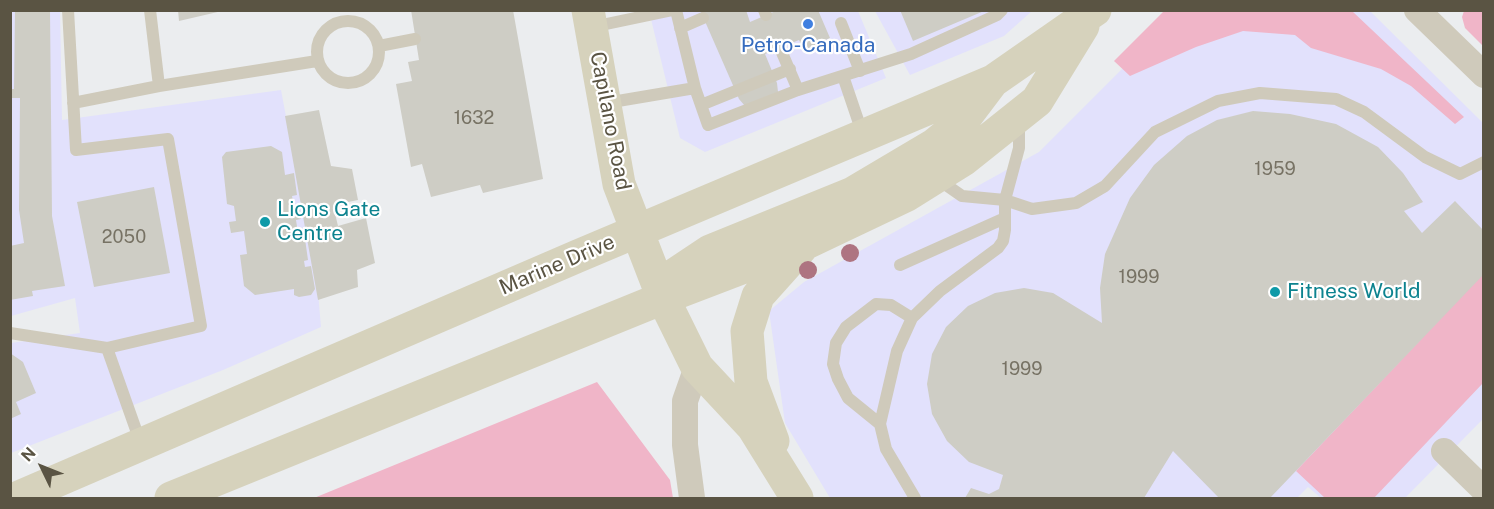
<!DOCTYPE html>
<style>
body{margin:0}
#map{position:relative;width:1494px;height:509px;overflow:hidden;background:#ebedef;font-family:"Public Sans",sans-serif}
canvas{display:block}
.frame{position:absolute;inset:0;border:12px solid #5a5443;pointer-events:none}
.north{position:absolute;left:12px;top:437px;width:60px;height:60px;-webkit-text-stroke:4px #fff;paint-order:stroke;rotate:313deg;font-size:16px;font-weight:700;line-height:24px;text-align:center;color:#5a5443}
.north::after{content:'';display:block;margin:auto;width:21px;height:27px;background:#5a5443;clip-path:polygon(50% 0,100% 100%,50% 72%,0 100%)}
</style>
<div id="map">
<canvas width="1494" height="509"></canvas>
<div class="frame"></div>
<div class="north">N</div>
</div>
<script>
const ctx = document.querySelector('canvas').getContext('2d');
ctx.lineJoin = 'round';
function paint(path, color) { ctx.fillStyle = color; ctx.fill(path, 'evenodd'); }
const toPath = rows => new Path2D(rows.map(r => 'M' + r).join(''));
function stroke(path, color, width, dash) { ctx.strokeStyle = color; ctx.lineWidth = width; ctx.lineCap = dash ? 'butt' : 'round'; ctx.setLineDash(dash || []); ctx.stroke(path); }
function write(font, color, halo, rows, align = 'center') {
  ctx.font = font + ' "Public Sans",sans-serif'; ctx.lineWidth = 4.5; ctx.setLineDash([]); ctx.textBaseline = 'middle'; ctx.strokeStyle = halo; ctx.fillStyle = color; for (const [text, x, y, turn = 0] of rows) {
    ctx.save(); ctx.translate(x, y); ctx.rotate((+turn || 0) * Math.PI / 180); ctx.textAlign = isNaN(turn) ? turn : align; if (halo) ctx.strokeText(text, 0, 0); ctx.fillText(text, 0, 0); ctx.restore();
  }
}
paint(toPath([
 [11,11,60,11,62,120,281,90,317,281,321,327,223,370,11,453,11,343,80,333,75,298,11,316],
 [649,11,858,11,886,78,705,152,680,138],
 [875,11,1032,11,1004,36,910,75],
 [1180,11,1370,11,1483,123,1483,419,1405,498,1321,498,1308,487,1297,498,830,498,785,423,769,311,804,282,1039,152]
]), '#e2e1fc');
paint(toPath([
 [1164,11,1352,11,1464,117,1455,124,1411,86,1381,69,1311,48,1295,35,1243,31,1196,47,1130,76,1114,61],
 [1464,11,1483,11,1483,46,1465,28,1462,17],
 [1483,274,1483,383,1374,498,1325,498,1296,471],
 [597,382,670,480,673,498,314,498]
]), '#f0b5c8');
paint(toPath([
 [15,10,50,10,52,216,65,286,32,291,33,296,10,300,10,246,24,243,19,210,20,98,10,98,10,89,14,89],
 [178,10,221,10,222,11,179,21],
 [411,10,513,10,543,179,483,193,480,185,431,197,422,164,411,167,396,84,412,81,408,62,419,60],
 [700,10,746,10,750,22,778,10,818,10,830,38,804,50,799,40,765,54,777,83,778,92,745,106,739,99],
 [900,10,984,10,984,11,913,41],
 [319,110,331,166,352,169,358,200,333,205,338,226,366,218,375,263,357,270,358,287,318,300,285,116],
 [1253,111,1290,114,1336,124,1378,147,1403,173,1423,202,1404,211,1422,233,1455,201,1484,231,1484,274,1270,498,1219,498,1173,451,1144,498,965,498,971,488,989,494,999,489,1003,475,969,462,947,441,932,414,927,384,932,354,946,327,968,306,995,293,1024,288,1053,293,1102,323,1100,288,1105,254,1130,198,1154,165,1187,136,1217,120],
 [271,146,282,152,285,175,294,173,297,195,292,196,295,211,300,210,301,219,296,220,299,240,305,239,308,260,304,261,305,267,311,266,315,289,311,295,299,297,294,295,294,289,255,295,244,286,240,255,247,254,244,231,231,233,229,222,236,221,234,206,227,204,222,157,226,152],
 [154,187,170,273,94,287,77,202],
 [10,353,23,362,36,393,16,402,21,414,10,419]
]), '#cecdc5');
stroke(toPath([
 [68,10,76,150,168,139,201,326,107,348,141,444],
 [150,10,159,86,317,61],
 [764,10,766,15],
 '317 52a31 31 0 1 1 62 0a31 31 0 1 1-62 0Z',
 [841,23,860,71],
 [592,27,673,10],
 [680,28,703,18],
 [379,46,415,39],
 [780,48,798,90],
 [843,76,863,135],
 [695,88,708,125,798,90,911,54,997,15,1002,10],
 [73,103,159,86],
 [606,103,695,88,676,10],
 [701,105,790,69],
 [939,180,962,196,1005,200,1032,209,1076,203,1105,186,1155,132,1218,101,1260,93,1336,99,1364,112,1425,157,1460,174,1484,162],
 [900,265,1005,218],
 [10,333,107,348],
 [880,424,848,398,838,379,833,364,836,343,846,327,876,304,891,305,912,318],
 [915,498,886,449,880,424,897,351,912,318,940,291,998,248,1003,241,1005,230,1005,200,1019,148,1019,122]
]), '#cfcabb', 12);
stroke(toPath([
 [1417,10,1484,75],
 [1444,451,1484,490],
 [692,498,685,445,685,401,697,367]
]), '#cfcabb', 26);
stroke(toPath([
 [588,10,619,184,663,298,697,367,753,427,797,498],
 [664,296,674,275,710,251,853,193,934,145,961,123,992,82],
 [773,441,751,382,747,331,758,296,801,248],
 [17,498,578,256,993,81,1095,10],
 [171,498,663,298,804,244,907,195,963,160,1037,101,1083,26]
]), '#d6d2bc', 33);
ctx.fillStyle = '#ae7481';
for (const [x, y] of [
 [850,253],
 [808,270]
]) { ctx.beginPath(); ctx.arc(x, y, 9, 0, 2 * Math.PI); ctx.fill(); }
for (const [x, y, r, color] of [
 [808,24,6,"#3f7fe0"],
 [265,222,6,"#0f9aa8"],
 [1275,292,6,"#0f9aa8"]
]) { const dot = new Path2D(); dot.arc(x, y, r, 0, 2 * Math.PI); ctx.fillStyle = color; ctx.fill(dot); stroke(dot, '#fff', 2); }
write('18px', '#777264', null, [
 ["1632",474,118],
 ["1959",1275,169],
 ["2050",124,237],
 ["1999",1139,277],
 ["1999",1022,369]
]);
write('21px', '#366cbe', '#fff', [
 ["Petro-Canada",808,46]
]);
write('21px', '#5a5443', '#fff', [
 ["Capilano Road",610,121,79],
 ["Marine Drive",557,265,-23]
]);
write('21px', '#0d838f', '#fff', [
 ["Lions Gate",277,210],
 ["Centre",277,234],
 ["Fitness World",1287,292]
], 'left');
</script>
